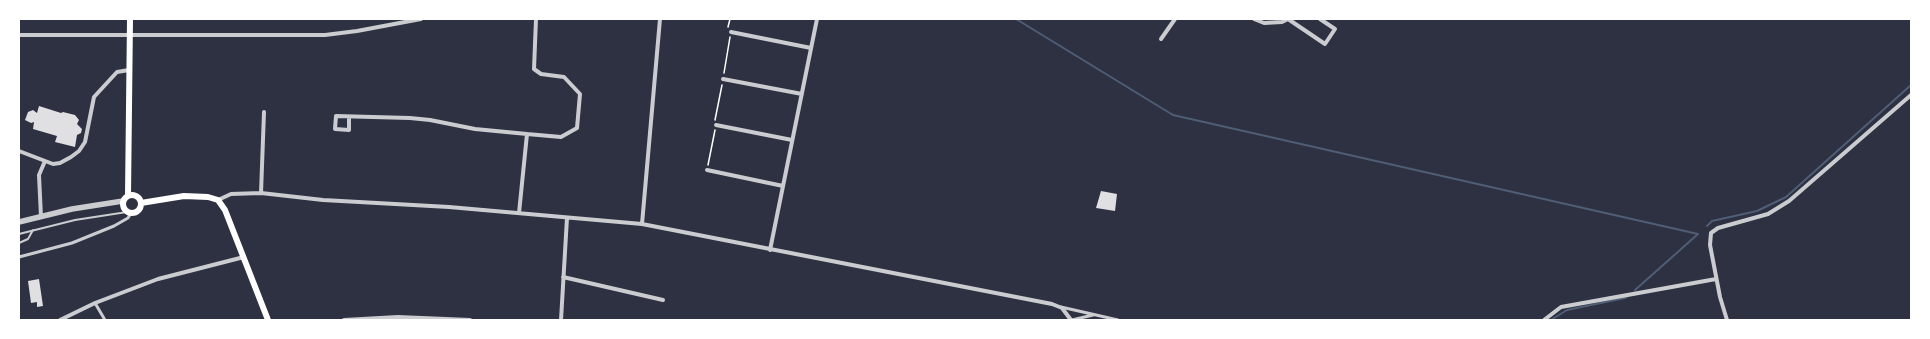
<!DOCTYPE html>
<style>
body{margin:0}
#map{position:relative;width:1930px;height:339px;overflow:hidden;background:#2d3142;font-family:Overpass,sans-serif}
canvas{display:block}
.frame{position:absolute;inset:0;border:20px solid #fff;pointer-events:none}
</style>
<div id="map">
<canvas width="1930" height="339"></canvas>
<div class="frame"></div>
</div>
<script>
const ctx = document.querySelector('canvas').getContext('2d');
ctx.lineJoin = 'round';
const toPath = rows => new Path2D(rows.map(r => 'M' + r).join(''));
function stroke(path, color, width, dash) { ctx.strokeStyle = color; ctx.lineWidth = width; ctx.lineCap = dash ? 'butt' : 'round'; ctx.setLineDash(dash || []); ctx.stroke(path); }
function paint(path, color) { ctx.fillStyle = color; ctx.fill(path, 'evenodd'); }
stroke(toPath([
 [1016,19,1173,115,1698,234],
 [1707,226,1712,221,1757,211,1786,197,1911,85],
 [1635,290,1698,234],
 [1551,320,1567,310,1625,298,1628,296]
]), '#4f5d75', 2);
paint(toPath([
 [39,106,61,113,63,112,75,115,79,120,77,124,82,129,81,133,77,135,75,147,55,142,57,136,33,129,34,122,31,123,25,120,28,112,33,110,37,113],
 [1101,191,1117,194,1115,211,1096,208],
 [39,279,43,306,37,307,37,302,31,303,28,281]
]), '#e0e0e3');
stroke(toPath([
 [728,27,730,19],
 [724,73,730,37],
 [715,120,722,85],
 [708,165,715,130]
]), '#fff', 1.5);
stroke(toPath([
 [19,234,75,220,127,212],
 [19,243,28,239,33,230]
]), '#caccd0', 2);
stroke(toPath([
 [19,257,72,243,114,226,128,218,131,213],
 [95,303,105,320],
 [1061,307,1118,320],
 [1072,320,1093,315]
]), '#caccd0', 3);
stroke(toPath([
 [1254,19,1264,23,1282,22,1288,19],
 [1288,19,1325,44,1335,29,1320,19],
 [731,32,811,48],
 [19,35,325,35,357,31,421,19],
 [1161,39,1175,19],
 [723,79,802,94],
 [349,117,349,130,335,129,336,116,410,118,430,120,475,129,527,134],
 [716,125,792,140],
 [19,151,53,164,60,163,71,157,79,151,85,142,94,97,117,72,129,70],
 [707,170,783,186],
 [261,193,264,112],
 [218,200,231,194,261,193,323,200,449,207,642,224,1052,304,1062,308,1071,320],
 [519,213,527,134,561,137,577,128,580,94,564,77,541,74,534,69,536,19],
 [41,217,39,175,45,161],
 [642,224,660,19],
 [770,250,817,19],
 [563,277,663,300],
 [60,320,95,303,158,279,244,257],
 [344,320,398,317,470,320],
 [561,320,567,218],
 [1544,320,1561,307,1716,279],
 [1727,320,1720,297,1710,245,1711,233,1718,228,1768,214,1789,201,1911,95]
]), '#caccd0', 4);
stroke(toPath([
 [19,222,72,209,123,201]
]), '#caccd0', 5.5);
stroke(toPath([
 '123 204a9 9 0 1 1 18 0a9 9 0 1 1-18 0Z',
 [128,195,130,19],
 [141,203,184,196,208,197,218,200,225,210,268,320]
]), '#fff', 6);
</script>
